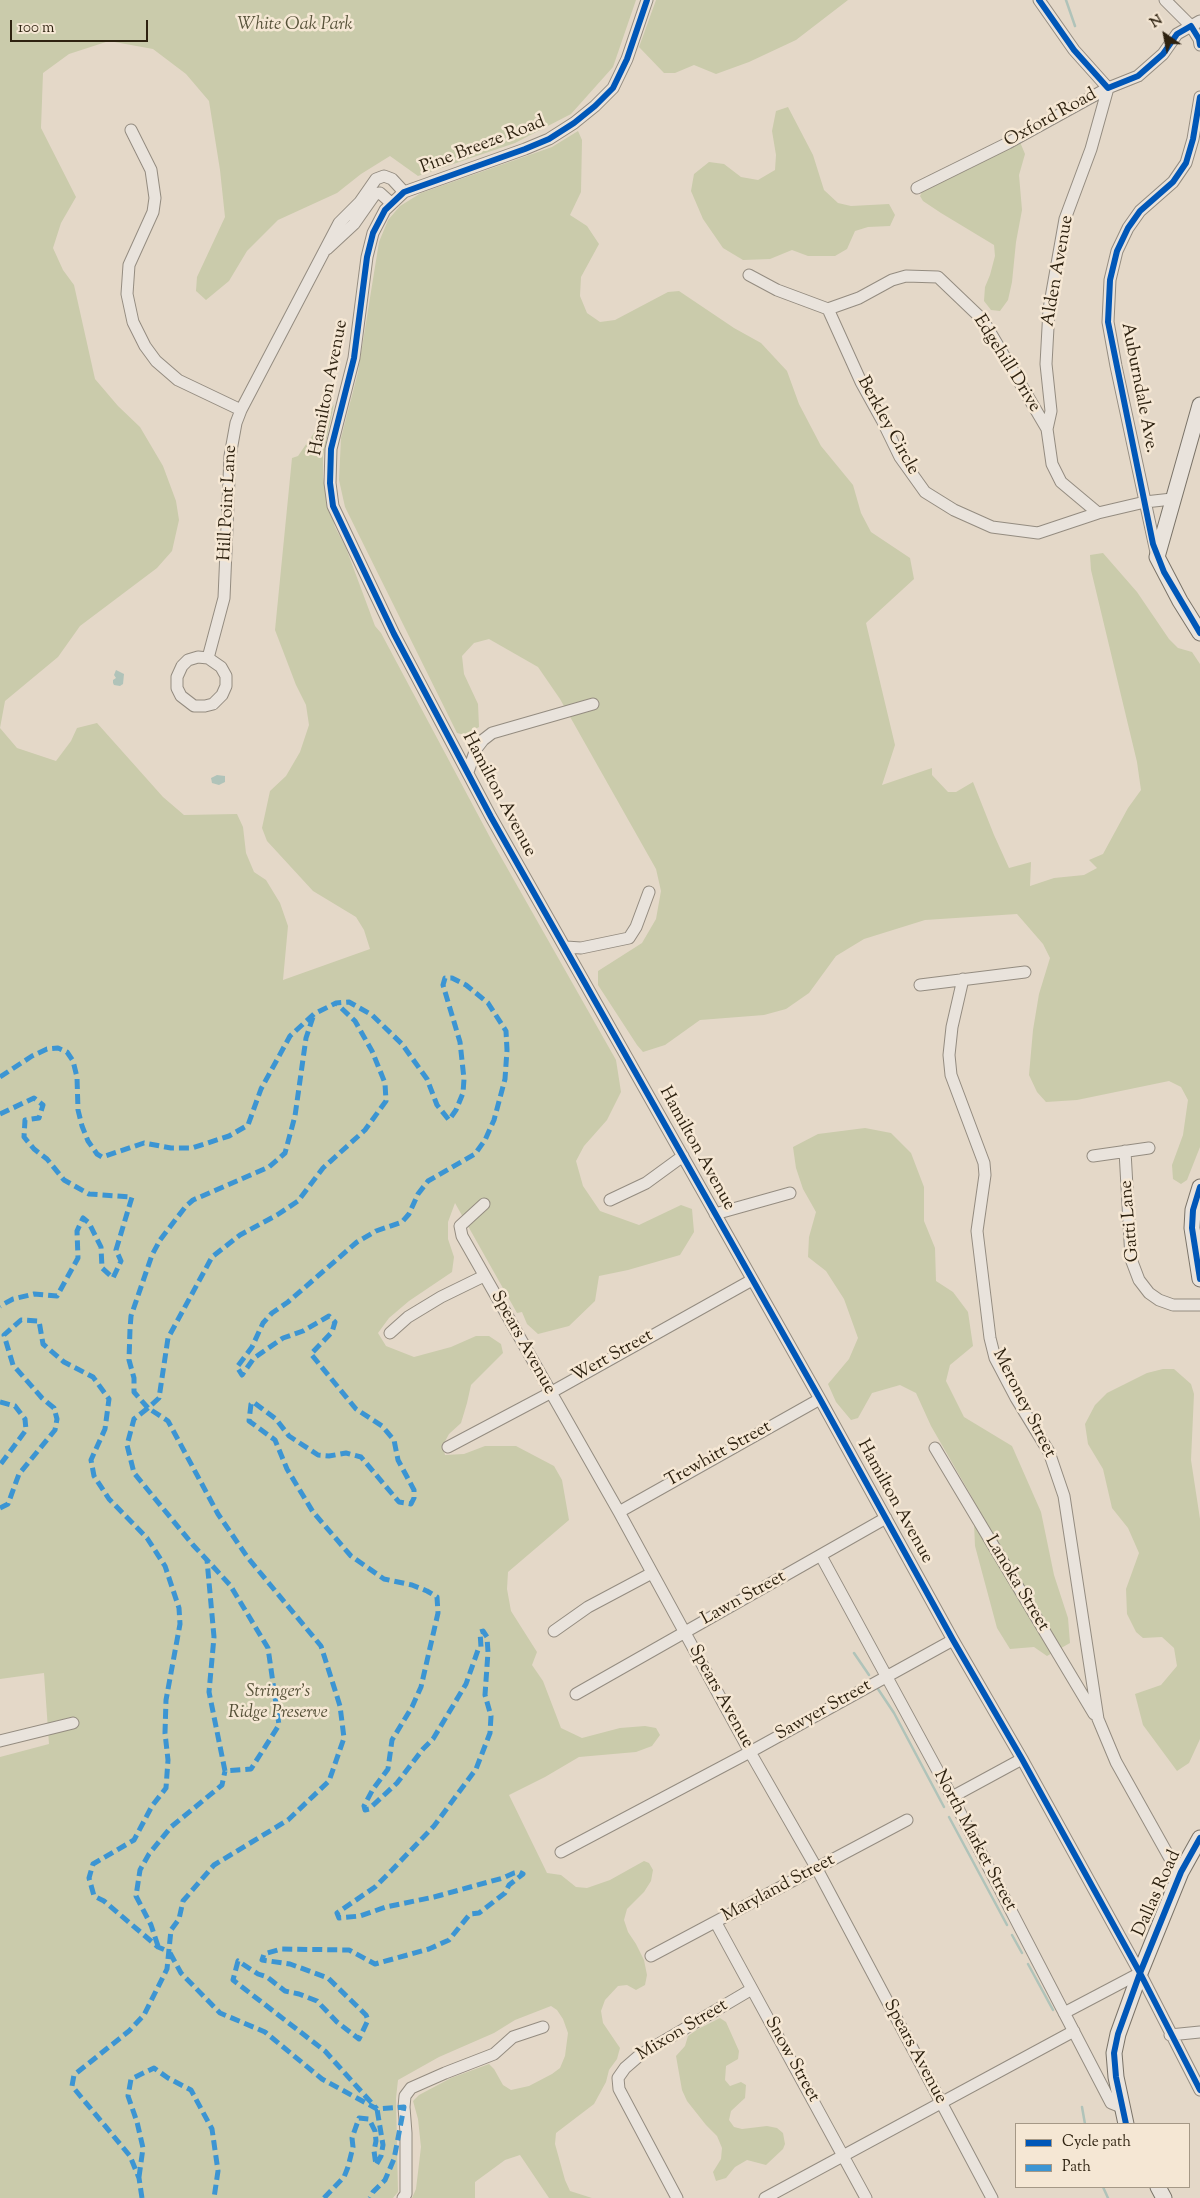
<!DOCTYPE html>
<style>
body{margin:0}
#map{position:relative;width:1200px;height:2198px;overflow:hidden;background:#e4d8c8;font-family:"Sorts Mill Goudy",serif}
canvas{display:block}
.legend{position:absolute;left:1015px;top:2123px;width:175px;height:65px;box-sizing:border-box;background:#f5e7d4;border:1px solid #a59886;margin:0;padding:6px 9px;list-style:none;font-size:15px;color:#2e2210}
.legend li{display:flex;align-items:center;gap:10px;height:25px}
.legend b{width:25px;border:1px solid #a59886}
.north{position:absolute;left:1140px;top:10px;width:50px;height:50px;-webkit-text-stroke:4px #f5e7d4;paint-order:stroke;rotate:327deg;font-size:14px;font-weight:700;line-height:20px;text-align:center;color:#2e2210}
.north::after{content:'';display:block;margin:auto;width:18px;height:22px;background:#2e2210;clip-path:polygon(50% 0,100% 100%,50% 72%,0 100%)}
.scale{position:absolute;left:10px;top:20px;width:138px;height:22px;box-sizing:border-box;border:2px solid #2e2210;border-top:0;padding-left:6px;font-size:15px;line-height:18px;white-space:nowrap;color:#2e2210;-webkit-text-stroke:4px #f5e7d4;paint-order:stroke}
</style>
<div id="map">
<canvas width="1200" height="2198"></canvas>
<ul class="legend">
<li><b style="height:6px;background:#0057b8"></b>Cycle path</li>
<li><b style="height:6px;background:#3c95d3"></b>Path</li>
</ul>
<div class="north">N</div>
<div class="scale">100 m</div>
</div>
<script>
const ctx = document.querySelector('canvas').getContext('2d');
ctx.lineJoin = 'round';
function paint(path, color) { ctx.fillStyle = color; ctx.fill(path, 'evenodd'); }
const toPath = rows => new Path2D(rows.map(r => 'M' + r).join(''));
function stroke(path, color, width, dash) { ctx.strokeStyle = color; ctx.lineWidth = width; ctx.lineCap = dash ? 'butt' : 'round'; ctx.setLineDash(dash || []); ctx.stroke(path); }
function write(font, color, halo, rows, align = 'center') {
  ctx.font = font + ' "Sorts Mill Goudy",serif'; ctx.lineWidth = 5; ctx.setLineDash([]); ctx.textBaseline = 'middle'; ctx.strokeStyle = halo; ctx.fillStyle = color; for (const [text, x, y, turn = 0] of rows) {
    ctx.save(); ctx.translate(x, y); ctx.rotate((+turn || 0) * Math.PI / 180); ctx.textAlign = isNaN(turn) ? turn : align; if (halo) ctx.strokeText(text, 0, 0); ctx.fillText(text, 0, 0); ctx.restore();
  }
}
paint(toPath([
 [0,0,636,0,613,67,571,114,515,143,418,176,390,156,361,174,337,193,278,220,247,251,229,281,206,300,196,291,197,277,225,217,220,170,209,101,186,74,153,49,109,41,69,54,43,73,41,128,76,197,61,223,53,248,63,270,74,285,95,379,118,406,140,427,163,466,176,501,179,520,172,551,157,568,80,626,58,657,5,701,0,728,17,748,56,761,71,741,77,728,97,723,163,797,184,815,237,814,243,827,246,853,254,872,266,880,280,903,288,926,283,980,370,949,364,930,356,917,313,891,267,841,262,828,270,791,286,776,300,752,309,725,306,705,296,685,275,630,292,458,298,456,334,404,323,456,323,477,327,501,335,527,346,548,375,626,381,633,493,843,616,1060,621,1092,607,1120,584,1146,576,1161,583,1186,600,1211,639,1225,681,1205,692,1209,694,1232,680,1255,628,1270,599,1276,595,1301,569,1326,538,1334,527,1324,522,1312,517,1313,455,1203,448,1222,448,1239,454,1257,452,1272,409,1301,389,1318,378,1333,386,1346,414,1357,451,1347,476,1336,489,1336,501,1344,503,1353,471,1385,467,1403,461,1423,449,1434,443,1445,445,1455,464,1454,485,1446,516,1446,554,1466,562,1480,569,1520,508,1572,507,1589,511,1611,537,1652,532,1665,543,1681,561,1728,582,1738,620,1728,645,1726,656,1728,660,1735,652,1746,636,1752,579,1757,545,1777,509,1795,547,1873,561,1875,576,1887,587,1888,610,1880,644,1861,649,1863,653,1870,651,1881,644,1892,627,1909,624,1920,628,1932,636,1944,644,1960,647,1975,645,1985,636,1990,627,1985,618,1986,605,2000,601,2011,603,2023,620,2048,617,2059,609,2070,606,2082,594,2104,556,2133,555,2144,565,2180,570,2191,592,2198,549,2198,520,2155,505,2160,475,2182,475,2198,412,2198,416,2189,421,2147,418,2119,413,2101,419,2095,451,2078,489,2064,494,2069,503,2085,511,2090,529,2086,552,2074,560,2068,565,2056,568,2033,563,2019,557,2010,551,2006,515,2020,494,2033,439,2057,398,2080,396,2098,398,2192,393,2198,0,2198,0,1757,49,1744,44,1673,0,1679],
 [656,0,848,0,796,40,749,62,716,74,694,65,675,73,664,73,639,47],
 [788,107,813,155,824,190,838,203,851,206,889,204,895,215,890,226,868,227,855,231,847,249,835,256,808,256,792,250,770,259,743,260,723,248,703,219,691,191,694,174,709,162,724,164,741,177,758,180,775,170,776,155,772,131,776,111],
 [578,131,582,140,581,192,570,215,587,226,599,244,581,277,580,296,587,313,600,322,615,320,668,292,679,291,734,328,761,343,787,371,799,404,821,446,853,485,861,513,871,532,910,558,914,579,866,623,895,745,882,785,932,768,932,775,948,792,956,792,973,782,994,835,1009,868,1031,862,1030,886,1054,878,1084,875,1097,868,1089,860,1103,854,1128,808,1141,790,1137,762,1091,570,1090,555,1103,553,1137,592,1169,639,1178,648,1192,652,1200,664,1200,1147,1187,1180,1181,1184,1173,1179,1172,1165,1183,1135,1188,1100,1181,1087,1169,1081,1077,1100,1046,1102,1037,1092,1029,1075,1033,1030,1039,994,1050,958,1043,944,1017,914,925,920,864,939,836,956,809,993,786,1009,764,1015,700,1020,665,1045,643,1052,637,1045,598,985,598,971,642,943,656,919,661,891,656,869,560,699,538,667,489,639,474,643,462,656,464,674,478,704,479,727,465,735,457,733,345,507,339,480,341,438,358,372,379,242,388,220,400,206,421,193,552,147],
 [1020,142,1025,154,1019,175,1022,210,1016,242,1012,282,1008,300,1000,311,991,310,984,301,985,287,990,275,995,256,994,245,941,213,923,201,920,196,922,192],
 [865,1128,891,1133,911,1153,924,1187,924,1221,935,1248,936,1281,953,1292,968,1312,973,1346,950,1365,946,1381,964,1417,1012,1446,1041,1512,1054,1575,1068,1618,1070,1643,1047,1656,1034,1647,1010,1649,997,1628,975,1546,973,1499,931,1426,916,1393,900,1385,872,1393,858,1418,851,1420,836,1402,828,1384,849,1359,858,1338,844,1299,826,1271,808,1257,809,1237,816,1212,803,1189,796,1168,793,1147,818,1134],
 [1163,1369,1174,1369,1191,1384,1194,1394,1191,1460,1200,1519,1200,1739,1189,1763,1177,1771,1143,1725,1135,1694,1161,1685,1177,1666,1174,1648,1162,1637,1143,1638,1136,1632,1127,1614,1126,1589,1139,1553,1128,1528,1112,1508,1103,1469,1088,1444,1085,1424,1095,1405,1107,1393,1147,1373],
 [720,2018,726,2022,739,2051,738,2059,726,2066,725,2080,730,2086,741,2082,746,2085,745,2098,731,2111,729,2120,734,2127,742,2129,767,2126,777,2128,783,2133,785,2144,783,2149,766,2165,747,2160,735,2167,726,2178,716,2181,713,2172,721,2159,722,2148,717,2136,706,2125,687,2101,682,2090,676,2056,685,2046,688,2036,698,2029]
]), '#cacbab');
paint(toPath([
 [116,670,124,674,123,684,120,686,114,685,113,683,113,680,116,678,114,675],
 [217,775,225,776,225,782,219,785,212,783,211,778]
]), '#b0c3b9');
stroke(toPath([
 [1066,0,1075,26],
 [854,1653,869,1675],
 [878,1689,894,1713,944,1807],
 [949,1817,1007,1925],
 [1012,1935,1022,1953],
 [1028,1964,1053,2010],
 [1082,2107,1085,2124],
 [1103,2187,1108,2198]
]), '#b0c3b9', 2.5);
const street = toPath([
 [647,0,627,59,613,88,595,106,574,123,549,139,525,149,404,192,385,210,373,233,367,257,354,358,331,449,330,483,333,506,394,634,491,817,820,1399,953,1640,1022,1759,1140,1973,1200,2090],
 [1039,0,1074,50,1108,88],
 [1165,0,1191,26,1199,39,1200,45],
 [131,130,151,170,155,198,153,212,129,265,127,294,133,322,145,346,156,361,178,380,241,410],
 [917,188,1008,143,1108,88,1138,76,1163,54,1177,34,1200,21],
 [327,249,354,224,375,194,380,193,391,203],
 [749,275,777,290,828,309,861,382,882,420,900,457,925,492,954,510,992,527,1038,533,1098,513,1145,502,1172,499],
 [828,309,859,298,892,280,906,276,938,277,983,320,1047,429,1052,464,1061,482,1098,513],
 [1047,429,1051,411,1046,364,1049,309,1065,219,1091,149,1108,88],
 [1157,557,1116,366,1108,322,1110,280,1117,251,1128,228,1140,211,1173,182,1186,163,1193,139,1200,97],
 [208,658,198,657,188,660,182,666,177,677,177,688,181,696,194,706,205,706,213,704,222,695,226,686,226,676,221,667,208,658,224,598,230,456,236,423,241,410,339,223,360,202,376,179,384,176,392,179,404,192],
 [468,772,476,749,483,740,492,733,593,704],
 [566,947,581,948,629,938,636,927,649,892],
 [963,979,952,1027,949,1055,951,1075,984,1163,985,1175,977,1231,990,1338,995,1358,1016,1398,1049,1452,1064,1496,1098,1719,1116,1762,1172,1862,1181,1872],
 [920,985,1025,972],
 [1125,1151,1131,1259,1139,1280,1149,1293,1159,1300,1173,1305,1200,1305],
 [1093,1156,1149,1148],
 [610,1200,646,1183,683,1156],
 [484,1204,460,1226,462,1236,619,1512,750,1752,817,1869,992,2198],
 [715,1214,790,1193],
 [390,1333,408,1317,441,1297,484,1276],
 [448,1447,550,1393,752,1280],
 [935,1448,1094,1714],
 [619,1512,820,1399],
 [821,1556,952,1797,1111,2103,1121,2107],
 [554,1631,588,1607,652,1573],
 [576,1694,886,1518],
 [0,1741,73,1723],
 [952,1797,1022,1759],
 [561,1852,750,1752,953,1640],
 [716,1923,866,2198],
 [651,1956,907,1820],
 [1064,2013,1140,1973],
 [1170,2035,1200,2032],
 [403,2198,406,2194,406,2133,404,2107,405,2096,411,2088,445,2073,494,2054,513,2037,543,2027],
 [677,2198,619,2089,618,2078,625,2068,640,2055,752,1989],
 [765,2198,1074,2031]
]);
const secondary = toPath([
 [1200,405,1157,557,1180,601,1200,633],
 [1200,1187,1193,1210,1192,1228,1200,1279],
 [1126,2124,1116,2077,1114,2053,1118,2034,1140,1973,1181,1872,1200,1838],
 [1158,2187,1164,2198]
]);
stroke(street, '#948c80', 13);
stroke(secondary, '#7a7368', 17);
stroke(street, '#e9e3dc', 11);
stroke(secondary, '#e9e3dc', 15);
stroke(toPath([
 [313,1017,306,1038,295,1116,285,1153,269,1167,193,1200,186,1206,160,1240,152,1255,131,1316,130,1329,129,1360,134,1378,134,1392,148,1408,159,1398,168,1338,212,1257,240,1235,277,1215,298,1201,323,1168,365,1130,386,1101,385,1083,372,1051,355,1021,336,1003],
 [0,1077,32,1056,47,1049,58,1048,67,1052,73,1061,77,1077,78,1110,82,1126,88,1141,97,1154,102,1157,144,1143,171,1148,192,1148,229,1136,248,1125,261,1089,290,1036,314,1014,336,1003,349,1002,372,1015,402,1044,427,1079,437,1105,449,1120,456,1110,463,1093,464,1079,460,1042,443,985,445,978,452,978,466,985,488,1003,506,1031,507,1050,505,1079,494,1120,485,1140,475,1154,428,1181,418,1194,409,1214,402,1222,376,1231,357,1242,288,1302,272,1313,263,1323,252,1347,237,1367,242,1375,254,1358,283,1338,303,1331,329,1316,335,1322,332,1332,311,1354,356,1409,382,1426,394,1440,398,1460,414,1490,414,1498,411,1504,399,1502,361,1457,346,1453,329,1456,318,1455,289,1436,276,1419,253,1402,251,1404,249,1421,275,1440,287,1469,313,1512,351,1556,384,1579,412,1585,427,1591,437,1597,438,1613,421,1687,412,1707,392,1740,388,1769,373,1789,364,1806,365,1810,369,1809,397,1783,423,1749,433,1739,466,1684,478,1650,481,1647,480,1632,483,1631,487,1637,488,1652,485,1695,491,1716,490,1733,476,1769,434,1826,392,1870,375,1887,337,1913,339,1918,360,1916,386,1907,434,1897,503,1878,514,1873,519,1872,523,1874,509,1885,505,1893,479,1913,470,1914,449,1940,429,1949,375,1964,349,1950,281,1949,264,1954,262,1960,290,1964,328,1978,366,2015,368,2020,359,2039,337,2022,317,2001,299,1994,285,1991,267,1977,258,1974,238,1961,233,1980,325,2051,377,2109],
 [0,1114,34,1098,43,1105,39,1118,25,1120,24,1137,34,1149,47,1159,64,1180,89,1194,132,1197,116,1250,121,1261,113,1278,102,1268,101,1247,89,1223,83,1218,77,1231,78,1258,57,1296,34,1294,13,1299,0,1306],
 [0,1402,15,1406,25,1419,26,1430,0,1465],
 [0,1508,8,1504,19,1474,55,1430,57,1419,54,1408,42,1398,13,1365,4,1335,21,1320,39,1321,43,1344,64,1362,93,1377,109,1399,105,1429,91,1460,94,1476,109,1499,147,1538,165,1566,179,1608,180,1624,166,1700,165,1733,168,1760,166,1788,152,1806,134,1840,93,1864,89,1878,94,1896,104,1901,158,1947,170,1952],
 [158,1946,151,1925,136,1896,140,1870,149,1854,171,1827,222,1785,225,1771],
 [170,1953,181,1973,220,2013,265,2032,322,2079,377,2109,404,2107,394,2159,385,2180,373,2192,370,2198],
 [139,2177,143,2148,137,2122,128,2096,131,2079,154,2068,168,2078,191,2090,212,2129,218,2171,214,2198],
 [142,2198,139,2178,130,2156,72,2086,74,2075,129,2031,144,2015,167,1969,171,1930,179,1919,183,1901,214,1865,288,1820,329,1781,344,1738,340,1706,321,1646,248,1558,218,1514,168,1421,148,1408,134,1419,127,1445,134,1473,193,1545,207,1560,230,1585,268,1648,279,1725,251,1769,225,1771,209,1692,214,1637,207,1560],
 [324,2198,344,2177,348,2167,353,2147,352,2138,359,2118,369,2119,375,2131,376,2141,374,2151,376,2165,381,2156,383,2145,377,2109]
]), '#3c95d3', 5, [10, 5]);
stroke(toPath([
 [647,0,627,59,613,88,595,106,574,123,549,139,525,149,404,192,385,210,373,233,367,257,354,358,331,449,330,483,333,506,394,634,491,817,820,1399,953,1640,1022,1759,1140,1973,1200,2090],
 [1039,0,1074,50,1108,88,1138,76,1163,54,1177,34,1191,26,1199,39,1200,45],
 [1200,97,1193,139,1186,163,1173,182,1140,211,1128,228,1117,251,1110,280,1108,322,1153,544,1164,572,1200,633],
 [1200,1187,1193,1210,1192,1228,1200,1279],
 [1126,2124,1116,2077,1114,2053,1118,2034,1140,1973,1181,1872,1200,1838]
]), '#0057b8', 6);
write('italic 18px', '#565138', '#f5e7d4', [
 ["White Oak Park",295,26],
 ["Stringer's",278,1693],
 ["Ridge Preserve",278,1714]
]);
write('18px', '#2e2210', '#f5e7d4', [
 ["Oxford Road",1051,119,-29],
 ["Pine Breeze Road",483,146,-21],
 ["Alden Avenue",1059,271,-80],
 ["Edgehill Drive",1006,364,58],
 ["Hamilton Avenue",330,388,-79],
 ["Auburndale Ave.",1138,388,79],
 ["Berkley Circle",887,426,61],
 ["Hill Point Lane",229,503,-87],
 ["Hamilton Avenue",498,795,62],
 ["Hamilton Avenue",696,1149,61],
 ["Gatti Lane",1131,1221,-95],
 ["Spears Avenue",522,1343,61],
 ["Wert Street",613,1357,-29],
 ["Meroney Street",1023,1404,63],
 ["Trewhitt Street",719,1455,-29],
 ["Hamilton Avenue",894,1502,61],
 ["Lanoka Street",1016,1584,59],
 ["Lawn Street",744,1599,-29],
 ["Spears Avenue",720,1697,61],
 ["Sawyer Street",824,1711,-29],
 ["North Market Street",974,1841,62],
 ["Maryland Street",779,1889,-28],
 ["Dallas Road",1158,1894,-66],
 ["Mixon Street",683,2031,-31],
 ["Spears Avenue",914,2052,62],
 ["Snow Street",791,2060,61]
]);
</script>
